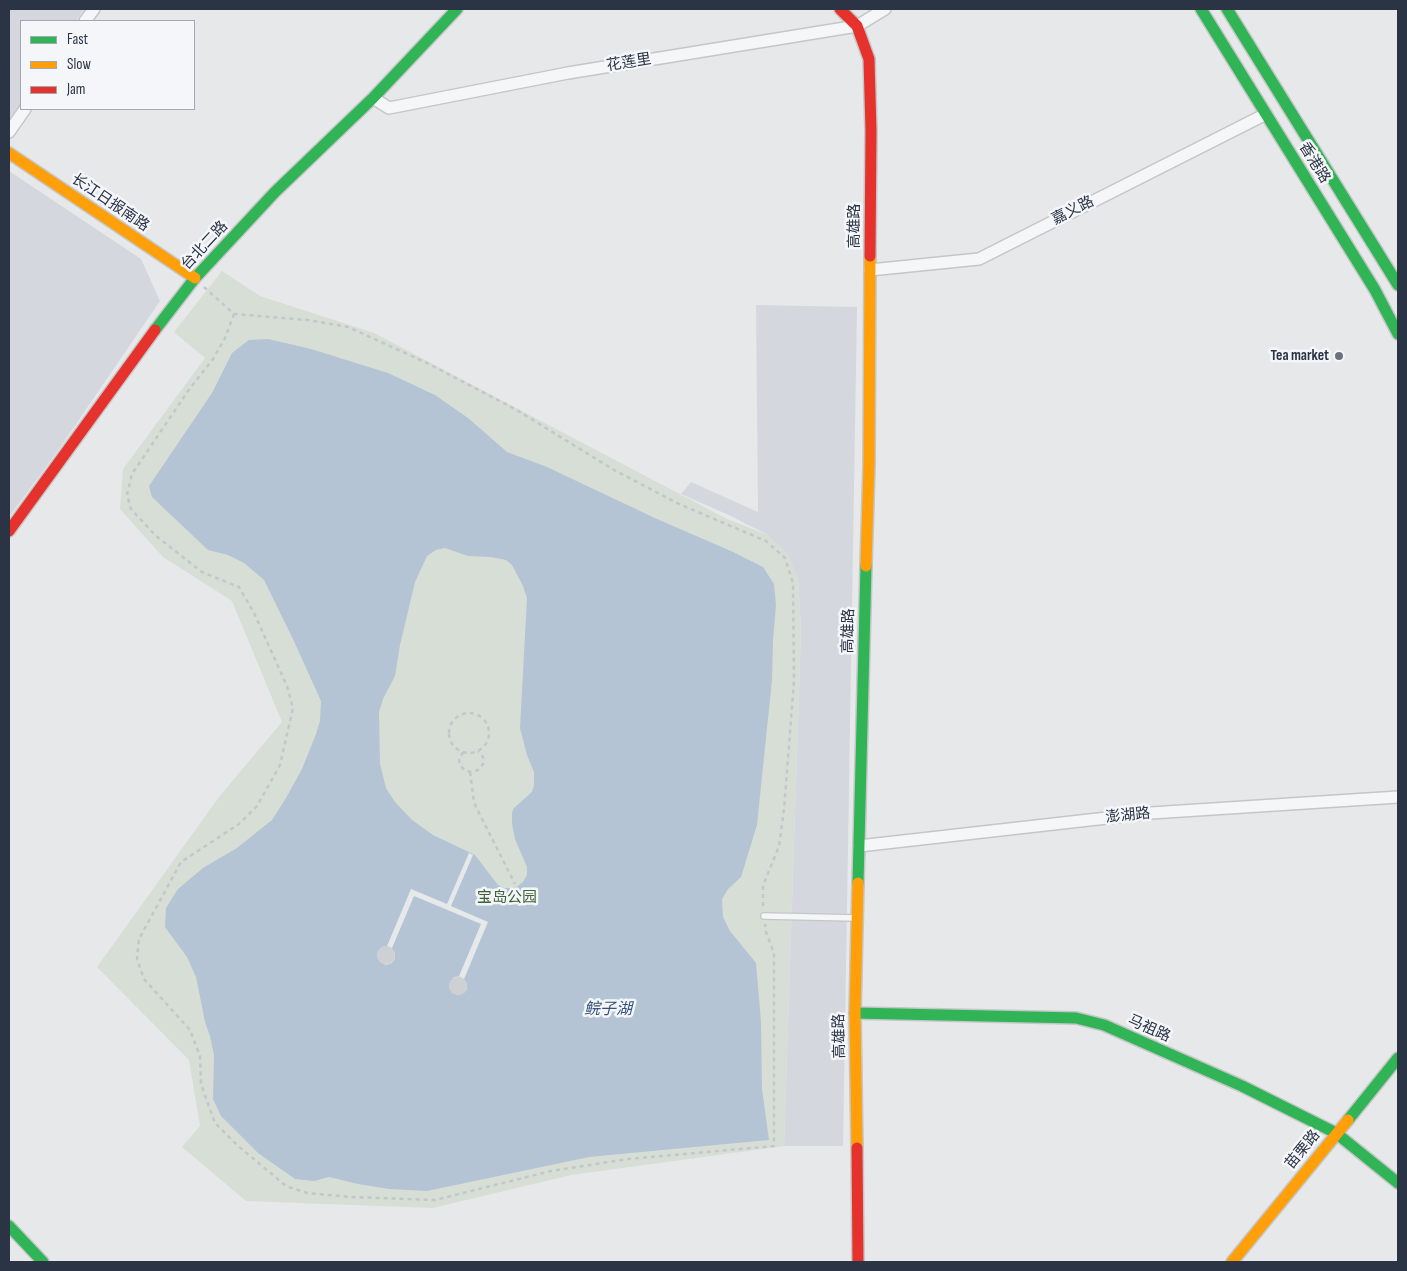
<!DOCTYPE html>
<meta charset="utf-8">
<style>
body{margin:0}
#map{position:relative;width:1407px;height:1271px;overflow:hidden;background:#e6e8ea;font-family:"Sofia Sans Condensed",sans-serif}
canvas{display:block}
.frame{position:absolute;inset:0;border:10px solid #2b3445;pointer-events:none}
.legend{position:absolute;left:20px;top:20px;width:175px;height:90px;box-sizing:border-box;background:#f4f6f9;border:1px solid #a4a8b1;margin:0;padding:6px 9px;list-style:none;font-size:15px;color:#2b3445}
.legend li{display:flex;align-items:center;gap:10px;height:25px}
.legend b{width:25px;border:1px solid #a4a8b1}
</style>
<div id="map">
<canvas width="1407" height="1271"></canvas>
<div class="frame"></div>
<ul class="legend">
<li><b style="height:6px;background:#30b455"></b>Fast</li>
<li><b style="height:6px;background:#ff9f0a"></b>Slow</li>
<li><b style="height:6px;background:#e5322d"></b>Jam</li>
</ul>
</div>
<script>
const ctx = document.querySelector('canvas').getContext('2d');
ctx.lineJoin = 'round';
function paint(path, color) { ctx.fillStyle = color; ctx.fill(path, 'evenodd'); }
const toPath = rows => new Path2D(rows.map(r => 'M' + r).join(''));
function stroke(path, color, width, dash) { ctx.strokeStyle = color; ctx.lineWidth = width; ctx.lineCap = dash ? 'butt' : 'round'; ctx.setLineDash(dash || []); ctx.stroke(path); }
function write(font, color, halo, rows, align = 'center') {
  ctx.font = font + ' "Sofia Sans Condensed","Noto Sans SC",sans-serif'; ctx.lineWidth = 5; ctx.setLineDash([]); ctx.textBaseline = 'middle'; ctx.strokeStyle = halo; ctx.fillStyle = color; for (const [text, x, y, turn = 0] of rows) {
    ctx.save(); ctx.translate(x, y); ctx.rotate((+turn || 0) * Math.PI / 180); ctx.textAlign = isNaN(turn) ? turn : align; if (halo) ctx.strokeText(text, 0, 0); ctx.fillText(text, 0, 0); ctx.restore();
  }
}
paint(toPath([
 [9,9,84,9,76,21,21,21,21,108,9,127],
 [9,171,141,259,160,301,59,449,9,517],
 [756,305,857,307,843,1146,784,1146,801,630,798,579,768,535,731,516,681,494,691,482,758,512]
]), '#d4d7dd');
paint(toPath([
 [222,271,260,296,374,333,727,519,768,535,788,553,798,579,801,630,784,1146,571,1175,433,1208,246,1201,182,1147,200,1126,189,1060,97,967,219,797,282,722,232,601,163,557,120,509,123,469,205,358,174,332]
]), '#d6ded6');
paint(toPath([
 [268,339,311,349,388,373,435,395,468,418,507,452,547,467,657,519,733,552,763,567,774,584,776,605,773,640,772,680,757,825,741,877,728,889,722,899,723,917,730,931,756,963,761,1021,762,1089,769,1140,589,1157,427,1191,389,1189,358,1184,329,1177,314,1181,295,1179,258,1153,221,1116,213,1099,214,1055,210,1036,205,1022,196,977,187,957,165,927,166,908,178,889,203,868,237,848,272,820,286,798,302,769,316,734,320,721,321,701,293,639,264,580,244,563,228,555,208,550,152,497,149,486,212,393,232,353,249,340],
 [445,548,468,556,491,557,506,560,512,565,523,586,527,598,520,728,527,755,534,772,534,785,532,792,514,808,512,813,512,824,515,839,527,867,527,875,523,882,515,888,503,888,498,885,475,855,433,835,412,820,395,802,386,788,380,764,379,712,383,699,395,676,400,645,415,582,427,556,436,550],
 [387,946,392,948,395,953,395,959,392,963,386,965,380,962,377,957,378,951,382,947],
 [459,976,464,979,467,984,467,989,464,993,458,995,452,993,449,988,450,982,454,977]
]), '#b4c4d5');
paint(toPath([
 [469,853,473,855,451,906,488,922,464,979,459,976,481,924,414,896,392,948,387,946,411,889,447,904]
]), '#e6e8ea');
paint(toPath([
 '377 955a9 9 0 1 1 18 0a9 9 0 1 1-18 0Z',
 '449 986a9 9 0 1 1 18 0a9 9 0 1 1-18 0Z'
]), '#ced0d3');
const lane = toPath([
 [764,916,857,918]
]);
const street = toPath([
 [85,21,94,9],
 [373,98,389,108,568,73,857,26,885,9],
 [9,132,25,109],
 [870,270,979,259,1266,114],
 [859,846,1151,813,1398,797]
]);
const fast = toPath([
 [1201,9,1375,290,1398,334],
 [1227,9,1398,285],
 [155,330,195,278,275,192,373,98,457,9],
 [858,883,866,566],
 [855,1013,1076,1018,1104,1025,1242,1086,1336,1133,1398,1183],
 [1348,1120,1398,1058],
 [9,1226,43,1262]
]);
const slow = toPath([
 [9,153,195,278],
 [866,566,869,465,870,256],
 [857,1148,855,1013,858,883],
 [1232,1262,1348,1120]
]);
const jam = toPath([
 [840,9,857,26,869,59,871,131,870,256],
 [9,531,155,330],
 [857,1148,858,1262]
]);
stroke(lane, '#c4c6c8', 8);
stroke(street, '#c4c6c8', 14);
stroke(fast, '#c4c6c8', 14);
stroke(slow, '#c4c6c8', 14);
stroke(jam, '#c4c6c8', 14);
stroke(toPath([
 [204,287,234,314,308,320,348,327,427,363,515,409,614,470,679,504,766,541,785,558,793,583,794,681,784,809,779,846,763,886,763,908],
 [234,314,225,338,213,359,188,391,132,474,127,495,131,509,156,536,202,572,239,587,254,613,287,686,293,708,280,765,257,806,239,824,181,862,139,939,137,959,144,979,190,1030,200,1056,201,1084,215,1123,237,1145,286,1186,307,1193,351,1197,435,1200,551,1171,628,1159,774,1146,774,953,766,932,765,924],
 '449 733a20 20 0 1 1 40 0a20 20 0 1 1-40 0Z',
 [463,752,459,760,460,764,464,770,471,772,478,770,483,764,483,757,478,751],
 [470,772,474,802,477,809,515,884]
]), '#c5c6ca', 2.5, [4, 4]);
stroke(lane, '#f5f6f7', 5.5);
stroke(street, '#f5f6f7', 11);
stroke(fast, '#30b455', 11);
stroke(slow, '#ff9f0a', 11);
stroke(jam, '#e5322d', 11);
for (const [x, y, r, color] of [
 [1339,356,5,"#6c737f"]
]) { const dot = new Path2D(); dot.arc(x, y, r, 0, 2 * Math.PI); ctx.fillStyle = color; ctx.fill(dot); stroke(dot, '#f4f6f9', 2); }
write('15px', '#2b3445', '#f4f6f9', [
 ["花莲里",629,63,-9],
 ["香港路",1314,163,58],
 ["长江日报南路",110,203,34],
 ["嘉义路",1073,211,-27],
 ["高雄路",855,226,-90],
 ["台北二路",205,246,-47],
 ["高雄路",849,631,-89],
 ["澎湖路",1128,816,-6],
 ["马祖路",1149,1029,24],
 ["高雄路",840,1036,-91],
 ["苗栗路",1303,1150,-51]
]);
write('bold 15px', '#2b3445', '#f4f6f9', [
 ["Tea market",1329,356]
], 'right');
write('15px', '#3f6138', '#f4f6f9', [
 ["宝岛公园",507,898]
]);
write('italic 16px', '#34527a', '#f4f6f9', [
 ["鲩子湖",608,1010]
]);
</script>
